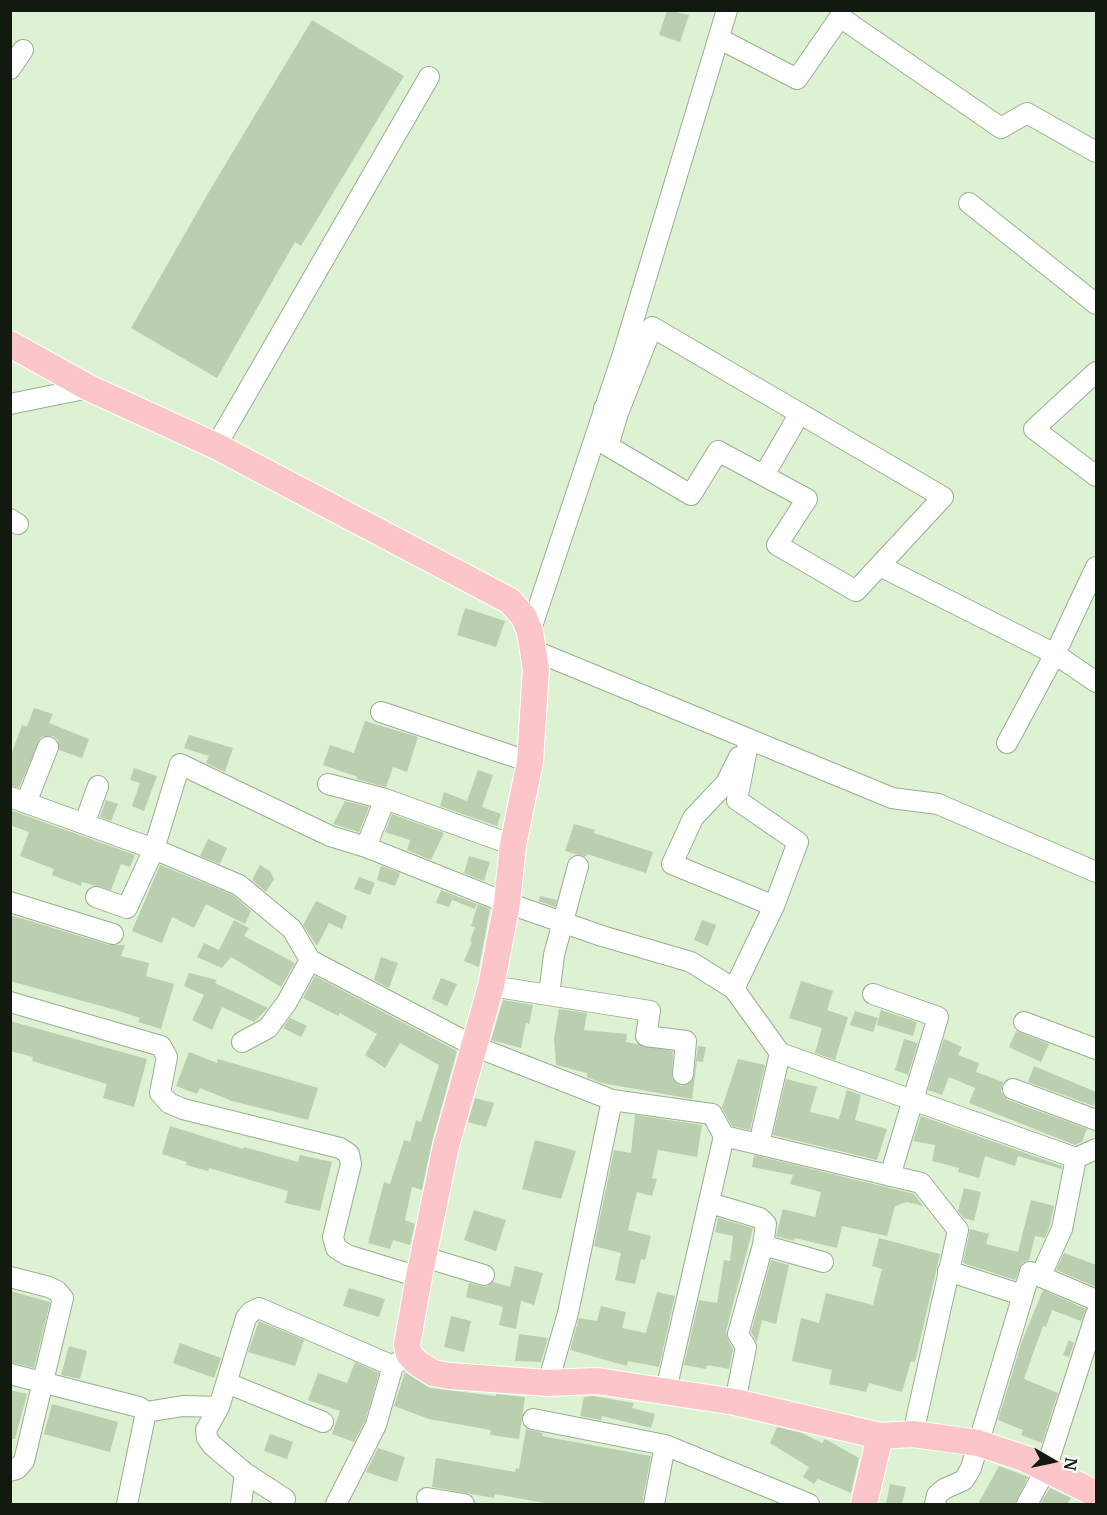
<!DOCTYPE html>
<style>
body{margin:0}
#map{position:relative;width:1107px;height:1515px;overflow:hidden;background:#ddf2d3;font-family:Merriweather,serif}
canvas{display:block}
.frame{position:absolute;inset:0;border:12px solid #12190e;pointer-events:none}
.north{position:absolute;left:1023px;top:1431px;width:60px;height:60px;-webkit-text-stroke:4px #fff;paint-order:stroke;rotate:99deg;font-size:16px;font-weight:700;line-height:24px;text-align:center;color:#12190e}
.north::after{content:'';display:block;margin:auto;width:21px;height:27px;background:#12190e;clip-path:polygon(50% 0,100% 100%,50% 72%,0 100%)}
</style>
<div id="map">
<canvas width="1107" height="1515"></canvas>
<div class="frame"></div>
<div class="north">N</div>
</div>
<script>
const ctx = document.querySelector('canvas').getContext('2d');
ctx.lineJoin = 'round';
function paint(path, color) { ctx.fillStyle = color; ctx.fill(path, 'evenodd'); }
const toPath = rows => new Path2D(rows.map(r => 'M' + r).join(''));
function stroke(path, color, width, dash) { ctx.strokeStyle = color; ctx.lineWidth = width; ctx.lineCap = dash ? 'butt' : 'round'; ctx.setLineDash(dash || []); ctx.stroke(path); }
paint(toPath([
 [667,10,689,15,680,42,659,35],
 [312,20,404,76,301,246,295,242,217,378,131,328,210,190],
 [465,608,505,621,496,647,457,635],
 [34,708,53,714,49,723,89,739,82,758,59,750,58,740,53,736,41,737,19,788,10,785,10,758,22,725,27,727],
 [365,721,418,737,407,772,393,767,386,787,356,779,358,777,323,765,330,745,354,753],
 [189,735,233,748,225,772,206,763,209,756,184,748],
 [134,768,157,776,144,811,132,806,140,783,130,780],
 [478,770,493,775,482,807,501,814,497,826,440,806,444,792,467,801],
 [106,800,118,804,111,821,100,817],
 [345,801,369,807,359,832,333,824],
 [10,810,135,855,130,867,121,864,111,890,82,882,81,886,52,875,54,869,20,856,29,832,10,825],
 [392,814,444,833,431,860,407,850,410,840,385,832],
 [574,824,595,830,594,833,653,852,646,873,587,854,586,857,565,851],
 [208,839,227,848,220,864,200,856],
 [469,856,490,862,484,881,464,873],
 [160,865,233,895,251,911,245,924,206,904,194,928,172,917,162,943,132,931],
 [260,865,270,871,274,879,266,892,252,880],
 [381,866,400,873,395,886,377,880],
 [359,877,375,883,370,895,354,889],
 [441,890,477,904,475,909,452,900,449,907,436,903],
 [540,896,557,900,555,907,539,901],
 [316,901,347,916,342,929,329,923,317,946,303,925],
 [478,904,490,909,479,967,464,961,472,942,470,941,475,927,471,926],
 [10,915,109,945,125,945,121,956,149,963,146,976,174,984,161,1029,138,1022,140,1018,116,1010,10,981],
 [234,920,249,928,244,936,295,963,281,987,231,957,222,968,197,957,204,943,219,950],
 [702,920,716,925,708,946,694,940],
 [381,957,398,963,389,988,374,980],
 [189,973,217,980,215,983,268,1008,254,1022,222,1007,212,1030,192,1020,204,995,184,986],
 [315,976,457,1051,432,1142,422,1190,412,1187,405,1220,415,1224,410,1245,393,1240,390,1249,368,1243,384,1182,390,1184,404,1140,410,1142,416,1120,421,1122,439,1065,400,1043,385,1068,365,1055,377,1034,340,1013,338,1016,303,998],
 [441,978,457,984,447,1006,432,999],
 [801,981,833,991,827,1010,848,1017,835,1060,815,1053,822,1028,789,1018],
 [503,1000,533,1005,529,1024,526,1023,521,1048,491,1040],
 [559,1009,587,1013,584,1030,627,1034,626,1042,673,1051,672,1078,681,1086,693,1080,698,1046,706,1047,703,1062,697,1061,692,1099,602,1083,587,1077,587,1073,556,1065,554,1039],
 [881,1010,917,1022,913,1036,877,1025],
 [855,1011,878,1018,873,1032,850,1025],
 [290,1018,307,1026,301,1037,283,1028],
 [10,1021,147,1059,134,1107,103,1098,107,1084,32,1061,33,1057,10,1051],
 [1016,1031,1049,1044,1041,1062,1009,1047],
 [904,1039,918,1043,908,1075,895,1070],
 [944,1039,962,1047,958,1055,979,1063,976,1072,1003,1082,1001,1092,1008,1100,1087,1129,1082,1142,1075,1145,969,1103,975,1088,949,1077,942,1095,928,1090],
 [189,1052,217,1063,218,1059,318,1088,308,1120,232,1101,200,1088,197,1094,176,1086],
 [738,1059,765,1065,750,1130,732,1126,722,1108],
 [1034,1066,1096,1092,1094,1106,1028,1082],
 [786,1079,817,1087,810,1112,839,1119,847,1090,861,1095,855,1120,887,1129,877,1160,773,1135],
 [475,1098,494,1103,486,1127,468,1122],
 [635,1115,702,1125,697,1157,658,1150,652,1178,657,1179,652,1196,637,1192,628,1230,651,1236,645,1260,641,1259,635,1284,615,1280,621,1253,594,1246,614,1150,631,1153],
 [921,1116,1062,1166,1062,1169,1018,1156,1015,1166,985,1156,979,1178,958,1172,959,1168,932,1161,935,1145,913,1141],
 [170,1126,243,1149,244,1147,298,1162,300,1155,332,1162,320,1211,285,1203,288,1191,209,1168,208,1171,186,1165,187,1162,162,1154],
 [535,1140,576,1151,561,1199,522,1189],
 [754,1155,914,1194,923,1206,907,1202,895,1206,887,1236,842,1226,837,1248,795,1238,794,1241,776,1236,783,1209,815,1217,821,1192,790,1184,793,1175,752,1167],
 [964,1188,981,1192,974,1221,964,1218,958,1211],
 [1031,1200,1054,1206,1050,1225,1045,1238,1035,1236,1029,1260,1022,1263,1015,1280,963,1263,970,1229,989,1234,986,1244,1018,1252],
 [474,1210,506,1220,496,1251,464,1240],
 [718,1218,753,1228,726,1331,728,1340,733,1349,729,1369,707,1365,706,1369,684,1365,699,1300,717,1303,724,1260,730,1261,733,1236,715,1232],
 [879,1238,940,1254,915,1362,911,1361,902,1392,869,1383,866,1392,829,1384,832,1370,792,1361,801,1318,819,1323,826,1293,873,1305,882,1269,872,1266],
 [1064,1253,1096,1265,1096,1287,1056,1270],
 [771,1260,789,1265,776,1324,762,1320,757,1342,751,1332],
 [515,1266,543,1273,534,1305,521,1301,516,1329,499,1325,503,1307,466,1297,469,1283,486,1287,493,1282,510,1287],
 [349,1288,385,1299,379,1317,343,1306],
 [1043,1290,1086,1309,1081,1321,1052,1310,1046,1327,1043,1326,1024,1379,1058,1393,1042,1443,1021,1435,1023,1430,998,1420,1022,1341],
 [10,1291,50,1302,34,1368,10,1362],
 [657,1292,675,1296,659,1367,628,1361,627,1366,570,1350,579,1318,597,1321,601,1306,626,1312,622,1328,646,1333],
 [451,1316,471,1321,464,1352,444,1347],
 [259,1321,304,1340,295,1366,248,1352],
 [519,1334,548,1338,541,1362,515,1361],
 [1069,1340,1074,1343,1069,1357,1063,1355],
 [180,1343,221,1358,214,1378,173,1363],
 [69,1346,87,1351,80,1379,61,1375],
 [355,1362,379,1373,365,1421,354,1442,332,1434,340,1411,308,1400,318,1373,347,1383],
 [405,1372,430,1388,496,1396,496,1394,525,1397,519,1439,490,1435,491,1430,429,1419,394,1406],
 [10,1390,27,1394,15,1439,10,1439],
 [593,1396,634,1403,632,1408,655,1414,651,1428,602,1416,601,1420,580,1416,584,1397],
 [52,1404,118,1422,110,1452,44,1434],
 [777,1427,802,1433,822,1443,825,1439,859,1458,851,1493,818,1479,814,1484,803,1477,809,1467,770,1443],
 [526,1429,543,1433,542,1436,651,1456,642,1504,550,1504,495,1494,494,1498,432,1487,436,1458,515,1472,516,1468,519,1469],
 [270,1434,293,1442,287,1459,264,1451],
 [378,1448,405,1457,397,1482,366,1472],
 [999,1466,1028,1477,1015,1504,978,1504],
 [890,1484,906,1487,902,1504,886,1504],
 [1050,1488,1071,1498,1067,1504,1040,1504]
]), '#baceb0');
const minor = toPath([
 [720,39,797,79,840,17,1001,128,1027,113,1096,152],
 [10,69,23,50],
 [969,203,1096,304],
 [1096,372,1034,429,1096,476],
 [10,404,89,388],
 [604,408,618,413,652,327,943,497,856,591,777,545,807,499,718,451,691,495,608,446,618,413],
 [216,446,429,77],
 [764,475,800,413],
 [10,519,18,524],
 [886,569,1055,654,1096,682],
 [530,632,623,354,727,10],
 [535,651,892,798,938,804,1096,872],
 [381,712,530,762],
 [1007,743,1055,654,1096,567],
 [739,757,726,783,693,818,672,864,774,906],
 [328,784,385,799,513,845],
 [10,797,154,849,239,885,292,929,310,960],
 [26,803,48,747],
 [85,822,98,786],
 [366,847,385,799],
 [96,897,127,908,154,849,180,764,330,836,366,847,507,903,602,936,691,962,734,989,780,1053,1076,1158],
 [10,902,113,934],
 [491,986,650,1011,646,1036,686,1041,683,1074],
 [734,989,774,906,798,842,737,800,749,739],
 [873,994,938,1017,890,1176],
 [549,995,554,955,578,866],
 [10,1002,161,1046,167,1057,160,1093,169,1103,183,1109,340,1148,349,1154,351,1164,333,1237,336,1248,347,1255,419,1277],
 [1024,1022,1096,1049],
 [242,1042,268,1028,287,1002,310,960,474,1046,612,1100,712,1114,724,1136,921,1183,958,1230,913,1434],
 [1013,1089,1096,1120],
 [759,1144,780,1053],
 [710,1203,760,1218,766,1224,763,1245,738,1334,746,1347,735,1402],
 [763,1245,823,1262],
 [424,1257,484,1275],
 [948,1271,1022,1295],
 [1041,1275,1062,1229,1076,1158,1096,1149],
 [10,1277,49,1287,57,1291,63,1298,24,1461,17,1469,10,1471],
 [10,1374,139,1407,146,1412,127,1504],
 [227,1383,323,1422],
 [548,1383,568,1313,612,1100],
 [666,1390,724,1136],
 [146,1412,183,1406,219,1407],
 [533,1419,665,1445,654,1504],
 [665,1445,809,1504],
 [245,1473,285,1499],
 [427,1498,464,1504],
 [241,1504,245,1473,212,1445,207,1438,206,1430,219,1407,246,1318,251,1312,259,1308,393,1366,409,1354],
 [336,1504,376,1425,393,1366],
 [935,1504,937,1495,944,1489,964,1480,971,1468,1030,1272,1096,1300],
 [1027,1504,1046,1469,1096,1314]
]);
const major = toPath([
 [10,344,89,388,216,446,510,601,524,617,530,632,536,669,530,762,513,845,507,903,491,986,446,1146,419,1277,407,1345,409,1354,416,1362,433,1373,450,1376,548,1383,597,1381,735,1402,880,1436,913,1434,978,1443,1026,1459,1096,1494],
 [864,1504,880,1436]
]);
stroke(minor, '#9aad90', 22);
stroke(major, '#fff', 28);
stroke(minor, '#fff', 20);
stroke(major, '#fbc5c9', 26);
</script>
